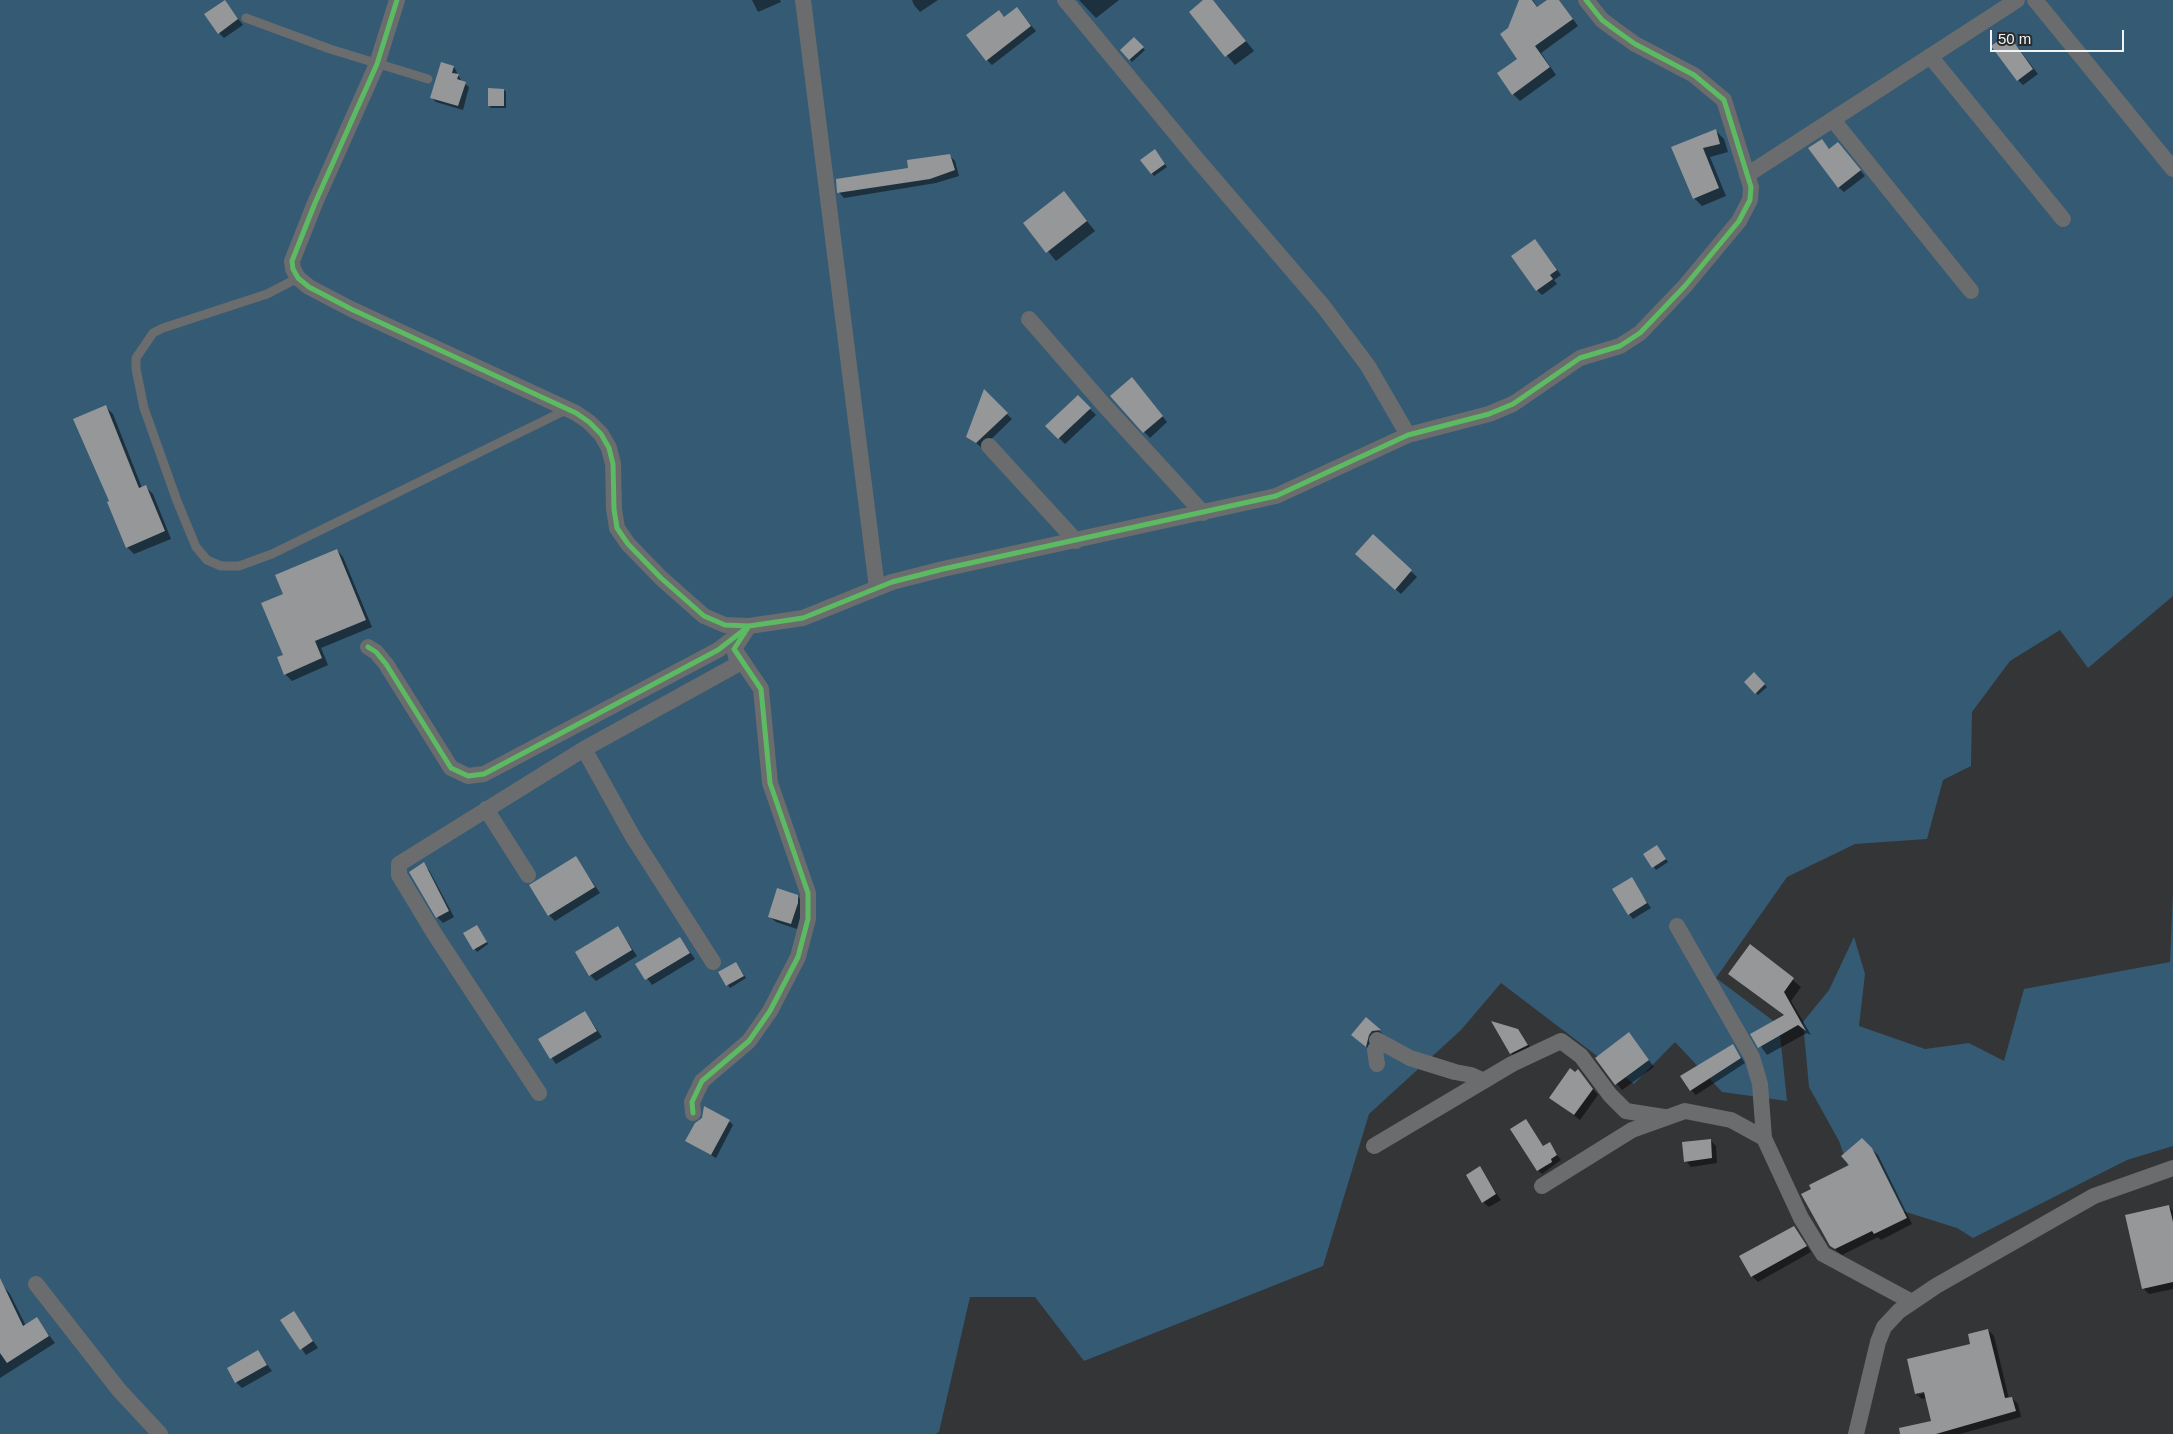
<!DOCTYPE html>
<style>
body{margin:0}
#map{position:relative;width:2173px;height:1434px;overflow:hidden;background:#333537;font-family:Arial,sans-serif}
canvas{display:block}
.scale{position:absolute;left:1990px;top:30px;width:134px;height:22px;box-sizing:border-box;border:2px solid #f1f4f5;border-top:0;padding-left:6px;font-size:15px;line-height:18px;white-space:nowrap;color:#f1f4f5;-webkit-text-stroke:4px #282b2d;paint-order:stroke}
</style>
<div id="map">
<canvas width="2173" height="1434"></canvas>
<div class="scale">50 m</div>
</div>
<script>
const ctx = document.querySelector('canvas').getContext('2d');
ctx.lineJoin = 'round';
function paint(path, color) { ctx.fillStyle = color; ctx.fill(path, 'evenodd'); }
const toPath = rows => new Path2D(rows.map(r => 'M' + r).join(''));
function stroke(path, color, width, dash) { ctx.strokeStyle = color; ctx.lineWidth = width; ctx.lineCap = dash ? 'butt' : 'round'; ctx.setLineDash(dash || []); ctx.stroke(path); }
paint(toPath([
 [0,0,2173,0,2173,596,2088,668,2060,630,2010,661,1972,712,1971,766,1943,780,1927,839,1855,844,1787,877,1716,978,1779,1025,1787,1101,1722,1092,1675,1042,1634,1084,1501,983,1461,1030,1369,1114,1323,1266,1084,1361,1035,1297,970,1297,939,1432,935,1434,0,1434],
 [2173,892,2173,1146,2127,1160,1973,1238,1957,1228,1890,1207,1853,1180,1839,1141,1809,1087,1803,1022,1829,990,1854,937,1865,974,1859,1026,1925,1049,1969,1043,2004,1061,2024,989,2170,962]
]), '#355a73');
paint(toPath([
 [752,0,780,0,781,2,758,12],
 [912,0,938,0,920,12,914,5],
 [1079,0,1119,0,1096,18],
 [1205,0,1212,0,1218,6,1254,51,1235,65,1190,12],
 [1520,0,1533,0,1538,8,1549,0,1559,0,1578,26,1541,53,1556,75,1520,101,1513,94,1519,59,1509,29],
 [224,1,243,25,224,38,219,33],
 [1017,9,1036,31,992,65,987,60,999,12,1005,18],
 [2008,35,2038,74,2023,85,2018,80],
 [1134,39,1145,50,1132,62,1121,50],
 [454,67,462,82,469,87,463,110,436,102,432,98],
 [504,90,506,92,506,108,491,108,489,105],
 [1716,131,1724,139,1728,152,1710,157,1726,196,1702,206,1694,198,1672,148],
 [1821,140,1830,150,1843,149,1865,176,1844,192,1838,187],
 [1157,153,1167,167,1154,176,1142,160],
 [950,156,955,161,959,176,936,183,844,198,839,192],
 [1064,193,1095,231,1056,261,1025,223],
 [1535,240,1561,275,1554,280,1557,284,1542,295,1537,290],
 [1137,384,1167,422,1150,438,1112,397],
 [984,392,1012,419,982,448,968,436],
 [1078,397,1096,415,1065,444,1047,426],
 [106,407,113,414,142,488,146,487,153,494,171,539,134,554,127,547,110,501],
 [1373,536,1417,577,1401,594,1363,560],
 [337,550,343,557,372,627,321,648,328,665,292,681,285,674,284,595],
 [1754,674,1767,687,1758,695,1745,682],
 [1659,849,1668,862,1656,870,1645,854],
 [576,858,600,893,555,921,549,915],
 [423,864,429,870,454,917,443,923,437,917,411,871],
 [1631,879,1651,908,1633,919,1629,914],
 [797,896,803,902,803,909,797,929,776,922,770,917],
 [618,928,637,956,596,981,590,975],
 [479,929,488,944,477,952,465,933],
 [680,938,695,959,652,985,637,964],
 [1751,945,1801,987,1791,1001,1811,1035,1807,1033,1767,1055,1752,1034,1785,1016,1730,973],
 [738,966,746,978,730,988,720,973],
 [585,1012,602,1037,556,1064,539,1040],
 [1366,1019,1384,1035,1370,1050,1357,1039],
 [1518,1030,1532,1050,1516,1058,1511,1053],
 [1634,1040,1654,1067,1622,1090,1596,1058],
 [1733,1045,1745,1063,1696,1095,1691,1090],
 [1578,1071,1598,1095,1580,1120,1551,1098],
 [703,1118,729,1121,733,1125,716,1158,687,1141],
 [1526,1121,1544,1147,1549,1144,1561,1160,1542,1174,1538,1170],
 [1862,1139,1878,1155,1912,1224,1881,1240,1878,1237,1842,1255,1831,1246,1813,1189,1851,1166],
 [1710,1140,1716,1146,1717,1163,1691,1167,1686,1161],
 [1479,1168,1501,1200,1489,1207,1483,1202],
 [2169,1206,2173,1211,2173,1289,2149,1294,2143,1288],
 [1794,1227,1811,1252,1758,1282,1752,1276],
 [4,1287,10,1294,26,1326,37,1319,55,1343,0,1378,0,1289],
 [294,1313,318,1348,306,1355,282,1320],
 [1988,1330,1994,1336,2009,1399,2012,1398,2018,1404,2021,1417,1960,1434,1924,1434,1933,1422,1927,1398,1922,1399,1916,1394],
 [1931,1391,1918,1395,1918,1392],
 [258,1352,272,1371,242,1388,236,1382]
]), '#0007');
paint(toPath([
 [225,0,238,19,218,34,204,14],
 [1203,0,1213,0,1246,41,1225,57,1189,12],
 [1519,0,1532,0,1537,7,1547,0,1559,0,1573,19,1535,46,1550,67,1512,95,1497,73,1517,59,1500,34,1508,28],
 [1017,7,1031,26,986,61,966,35,999,10,1004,17],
 [2008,34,2033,69,2017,81,1991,46],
 [1134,37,1144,47,1129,60,1120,50],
 [441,62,454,66,452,73,459,74,457,79,466,82,458,106,430,98],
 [488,88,504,89,504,106,488,106],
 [1716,129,1720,144,1703,148,1719,188,1693,199,1671,147],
 [1822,139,1829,149,1838,142,1861,170,1838,188,1808,148],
 [1155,149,1165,164,1151,174,1140,160],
 [950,154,955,170,930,179,837,193,836,179,908,168,907,160],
 [1064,191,1087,221,1046,253,1023,223],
 [1535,239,1557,270,1550,275,1553,279,1536,291,1511,256],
 [1132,377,1163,416,1143,433,1110,396],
 [984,389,1008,413,976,443,966,437],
 [1078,395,1091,408,1058,439,1045,426],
 [106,405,139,488,146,485,165,531,126,548,107,502,109,501,73,419],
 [1373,534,1412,570,1395,590,1355,554],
 [337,549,366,620,315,641,322,658,284,675,277,657,283,655,261,603,283,594,275,575],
 [1754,672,1765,684,1755,694,1744,682],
 [1657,845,1666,859,1652,868,1643,854],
 [576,856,595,887,548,916,529,885],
 [424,862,449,911,436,918,409,872],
 [1632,877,1647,903,1628,915,1612,889],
 [777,888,798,895,798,903,791,924,768,917],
 [477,925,487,942,473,950,463,933],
 [618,926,632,950,589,976,575,952],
 [680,937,690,953,645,980,635,964],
 [1750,944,1794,978,1784,992,1806,1031,1798,1025,1758,1048,1750,1034,1784,1015,1728,974],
 [736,962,744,976,726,986,718,972],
 [585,1011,597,1031,550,1059,538,1039],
 [1366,1017,1381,1030,1372,1031,1369,1035,1366,1047,1351,1035],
 [1491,1021,1518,1029,1528,1045,1510,1054],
 [1629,1032,1649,1060,1615,1085,1595,1058],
 [1733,1044,1741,1058,1690,1091,1680,1076],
 [1570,1068,1575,1072,1578,1069,1593,1089,1574,1115,1549,1098],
 [704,1106,730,1120,711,1155,685,1141,695,1123,702,1118],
 [1526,1119,1543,1146,1550,1142,1557,1155,1551,1159,1552,1162,1537,1171,1510,1129],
 [1862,1138,1872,1148,1907,1218,1874,1234,1872,1231,1835,1249,1830,1246,1801,1194,1811,1189,1809,1185,1849,1165,1841,1156],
 [1711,1139,1712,1158,1684,1162,1682,1142],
 [1480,1166,1496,1194,1482,1203,1466,1175],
 [2169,1205,2173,1222,2173,1282,2142,1289,2125,1215],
 [1794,1226,1807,1246,1751,1277,1739,1256],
 [0,1278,23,1326,37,1317,49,1336,7,1363,0,1353],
 [294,1311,313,1341,300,1350,280,1320],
 [1988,1329,2005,1398,2012,1397,2016,1411,1936,1434,1900,1434,1899,1428,1931,1421,1924,1392,1915,1394,1907,1359,1970,1344,1968,1334],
 [258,1350,267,1365,235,1383,227,1368]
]), '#959798');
stroke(toPath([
 [246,18,330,49,428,79],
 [298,278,267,294,163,328,153,333,136,358,136,369,144,408,177,501,196,547,207,560,221,566,239,566,272,554,568,409]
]), '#6a6c6d', 9);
stroke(toPath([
 [397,0,377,64,315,203,292,261,293,269,298,278,309,287,351,309,576,413,589,422,601,434,609,448,613,464,614,509,617,528,628,544,661,578,704,616,725,625,749,626,803,618,892,582,943,569,1276,496,1408,435,1489,414,1513,404,1580,358,1620,346,1640,333,1685,286,1739,221,1750,200,1751,187,1724,100,1694,75,1635,44,1614,29,1602,20,1586,0],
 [803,0,877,588],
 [1065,0,1196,158,1323,306,1368,366,1408,435],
 [2035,0,2173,169],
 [1930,56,2063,219],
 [1833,120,1971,291],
 [1747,175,2017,0],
 [1029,319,1104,405,1203,513],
 [989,446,1076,541],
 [368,647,376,652,386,664,451,768,468,776,484,774,718,650,749,626,734,649,761,689,770,783,808,893,808,919,798,957,770,1011,749,1041,702,1081,692,1102,693,1113],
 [584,749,633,837,713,962],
 [486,809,528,875],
 [1677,926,1752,1057,1760,1084,1764,1138,1801,1218,1823,1254,1912,1302],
 [1377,1040,1410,1058,1455,1072,1471,1075,1484,1081],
 [1377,1064,1375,1050,1380,1042],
 [539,1093,434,933,399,875,399,864,584,749,738,664,734,649],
 [1374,1146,1512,1064,1561,1041,1581,1056,1610,1095,1626,1111,1664,1117],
 [1542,1186,1632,1130,1685,1111,1731,1120,1764,1138],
 [36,1284,119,1390,160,1434],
 [1856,1434,1878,1342,1884,1327,1899,1311,1936,1286,2094,1196,2173,1168]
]), '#6a6c6d', 16);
stroke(toPath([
 [397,0,377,64,315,203,292,261,293,269,298,278,309,287,351,309,576,413,589,422,601,434,609,448,613,464,614,509,617,528,628,544,661,578,704,616,725,625,749,626,803,618,892,582,943,569,1276,496,1408,435,1489,414,1513,404,1580,358,1620,346,1640,333,1685,286,1739,221,1750,200,1751,187,1724,100,1694,75,1635,44,1614,29,1602,20,1586,0],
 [368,647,376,652,386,664,451,768,468,776,484,774,718,650,749,626,734,649,761,689,770,783,808,893,808,919,798,957,770,1011,749,1041,702,1081,692,1102,693,1113]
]), '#5cba63', 5);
</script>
